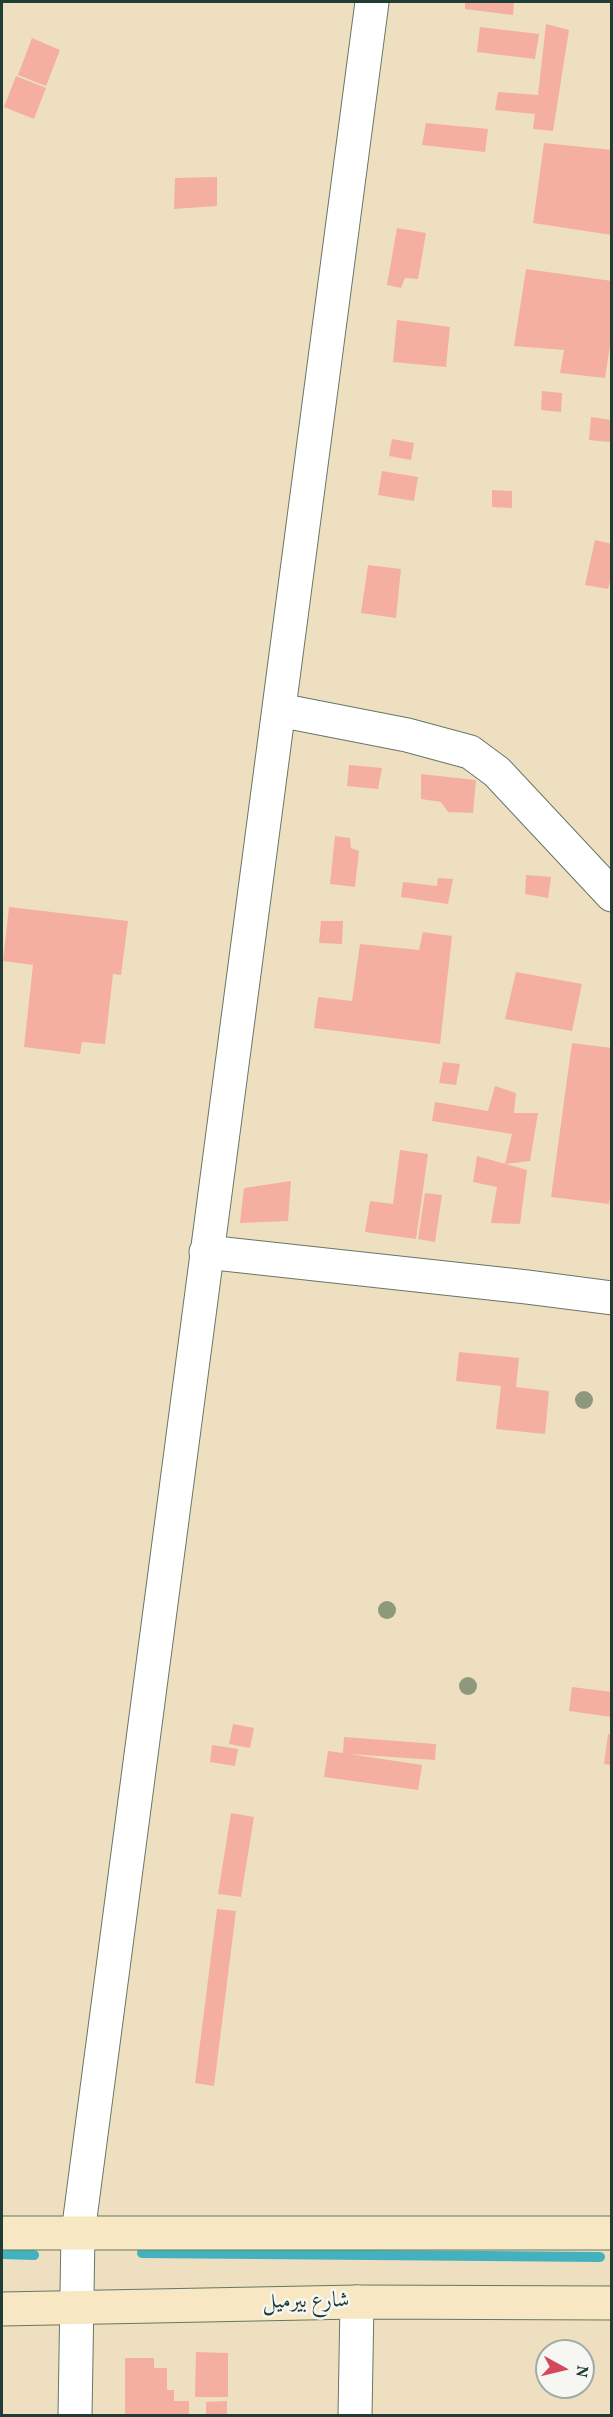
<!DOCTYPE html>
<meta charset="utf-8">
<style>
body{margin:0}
#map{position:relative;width:613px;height:2417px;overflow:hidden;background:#eedfc1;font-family:Vollkorn,serif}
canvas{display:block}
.frame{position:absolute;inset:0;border:3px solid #1f3d34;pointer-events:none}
.north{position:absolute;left:535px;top:2339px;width:60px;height:60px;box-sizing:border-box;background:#f6f6f2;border:2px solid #a0aca6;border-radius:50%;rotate:98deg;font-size:16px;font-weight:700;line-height:24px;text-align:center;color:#1f3d34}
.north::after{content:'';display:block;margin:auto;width:21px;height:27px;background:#d1495b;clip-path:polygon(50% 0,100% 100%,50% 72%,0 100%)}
</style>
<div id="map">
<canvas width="613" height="2417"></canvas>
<div class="frame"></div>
<div class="north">N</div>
</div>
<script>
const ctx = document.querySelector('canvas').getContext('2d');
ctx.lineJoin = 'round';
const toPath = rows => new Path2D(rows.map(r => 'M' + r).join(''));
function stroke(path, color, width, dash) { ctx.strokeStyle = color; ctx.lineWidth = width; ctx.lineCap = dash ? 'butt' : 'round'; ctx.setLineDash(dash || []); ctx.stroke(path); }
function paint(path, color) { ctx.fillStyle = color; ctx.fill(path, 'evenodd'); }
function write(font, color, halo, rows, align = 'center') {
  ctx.font = font + ' Vollkorn,Amiri,serif'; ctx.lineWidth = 5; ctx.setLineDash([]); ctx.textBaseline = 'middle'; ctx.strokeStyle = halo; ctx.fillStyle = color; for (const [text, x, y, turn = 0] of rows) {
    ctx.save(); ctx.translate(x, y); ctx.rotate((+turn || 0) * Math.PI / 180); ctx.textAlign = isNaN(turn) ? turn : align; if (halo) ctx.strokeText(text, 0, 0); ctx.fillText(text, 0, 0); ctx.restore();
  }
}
stroke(toPath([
 [142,2253,600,2257],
 [2,2254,34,2255]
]), '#43b2be', 10);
paint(toPath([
 [465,2,514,2,513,15,465,9],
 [546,24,569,30,553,131,533,129,535,114,495,110,498,92,538,95],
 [480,27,539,34,535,59,477,52],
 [32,38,60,50,46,86,18,75],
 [16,76,46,88,34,119,4,107],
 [426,123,488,129,485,152,422,145],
 [544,143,612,150,612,235,533,223],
 [217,177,217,206,174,209,175,178],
 [397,228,426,233,418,279,405,278,401,288,387,285],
 [526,269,612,281,612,332,605,378,560,373,564,350,514,346],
 [397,320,450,327,446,367,393,362],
 [542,391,562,393,561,412,541,410],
 [591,417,611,420,610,442,589,440],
 [392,439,414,443,411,460,389,456],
 [382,471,418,477,414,501,378,495],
 [492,490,512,491,512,508,492,507],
 [595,540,612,544,612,573,608,589,585,585],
 [368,565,401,569,396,618,361,613],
 [349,765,382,768,378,789,347,786],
 [421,774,476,780,473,813,448,812,441,802,421,799],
 [335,836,350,838,351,848,359,851,355,887,330,884],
 [526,875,551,877,548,898,525,894],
 [438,878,453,879,448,904,401,897,403,882,437,886],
 [9,907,128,921,121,975,113,974,105,1044,82,1042,80,1054,24,1047,33,965,3,961],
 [321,921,343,921,342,944,319,943],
 [423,932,452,936,440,1044,314,1028,318,997,352,1001,360,944,419,950],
 [516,972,582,984,572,1031,505,1019],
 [572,1043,612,1048,612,1187,609,1204,551,1197],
 [443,1062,460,1064,456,1085,439,1083],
 [495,1086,516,1093,514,1113,538,1113,530,1161,505,1164,512,1134,432,1121,435,1102,488,1111],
 [400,1150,428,1154,416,1239,365,1232,370,1201,393,1204],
 [477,1156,527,1170,520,1224,491,1223,497,1187,473,1182],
 [291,1181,288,1221,240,1223,244,1188],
 [425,1193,442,1195,435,1242,418,1239],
 [459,1352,519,1358,516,1387,549,1391,545,1434,496,1429,501,1386,456,1381],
 [572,1687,612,1692,612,1717,569,1711],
 [233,1724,254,1728,250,1748,229,1744],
 [608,1734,612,1735,612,1765,604,1764],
 [344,1737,436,1744,435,1760,349,1754,422,1765,418,1790,324,1777,328,1751,343,1753],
 [212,1745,238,1749,235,1766,210,1762],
 [231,1813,254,1817,241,1897,218,1894],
 [217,1909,236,1911,214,2086,195,2083],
 [196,2352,228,2353,228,2397,195,2397],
 [125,2358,154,2358,154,2368,167,2368,167,2390,174,2390,174,2401,189,2401,189,2416,125,2416],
 [227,2401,227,2416,206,2416,206,2402]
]), '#f4afa1');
const street = toPath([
 [279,710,407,735,470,752,497,772,612,895],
 [206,1252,527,1287,612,1298],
 [75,2416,78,2233,372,2],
 [355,2416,357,2302]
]);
const secondary = toPath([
 [2,2233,612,2233],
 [2,2309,357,2302,612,2303]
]);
stroke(street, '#677665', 35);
stroke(secondary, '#677665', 35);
stroke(street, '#fff', 33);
stroke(secondary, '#f7e8c3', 33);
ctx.fillStyle = '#8d987c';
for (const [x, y] of [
 [584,1400],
 [387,1610],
 [468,1686]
]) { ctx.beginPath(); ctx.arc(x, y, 9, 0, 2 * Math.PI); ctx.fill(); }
write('22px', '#1f3d34', '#f6f6f2', [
 ["شارع بيرميل",306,2303,-1]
]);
</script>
